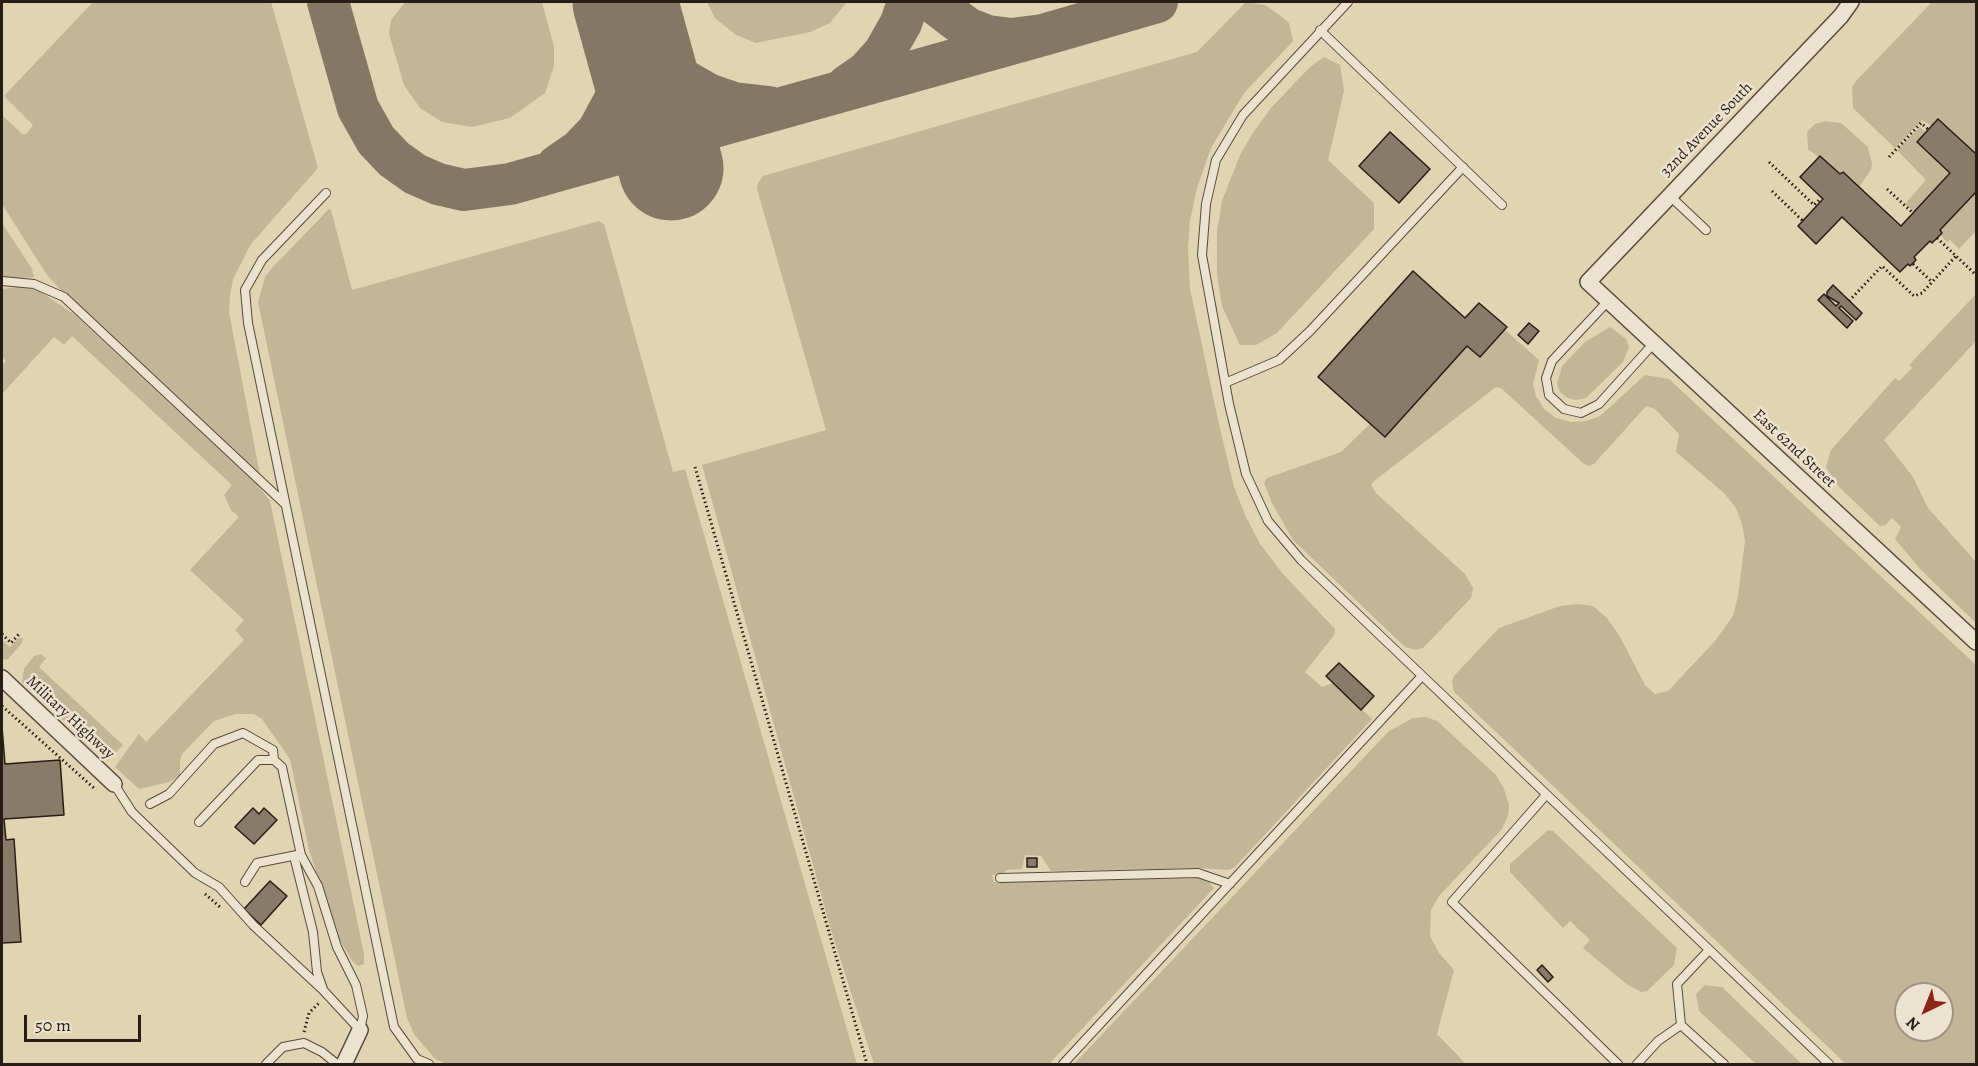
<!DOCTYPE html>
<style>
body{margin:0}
#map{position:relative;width:1978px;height:1066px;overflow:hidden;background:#e1d4b3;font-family:Alegreya,serif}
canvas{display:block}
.frame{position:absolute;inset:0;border:3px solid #281c17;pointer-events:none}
.north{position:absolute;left:1894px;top:982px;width:60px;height:60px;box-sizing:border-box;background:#ece3ce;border:2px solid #9e9385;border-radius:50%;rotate:223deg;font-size:16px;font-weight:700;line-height:24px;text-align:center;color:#281c17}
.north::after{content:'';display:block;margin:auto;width:21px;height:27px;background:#8f2418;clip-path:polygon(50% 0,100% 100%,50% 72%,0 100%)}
.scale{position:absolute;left:24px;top:1015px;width:117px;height:27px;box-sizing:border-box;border:3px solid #281c17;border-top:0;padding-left:8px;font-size:18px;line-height:21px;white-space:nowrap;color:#281c17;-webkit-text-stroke:4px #ece3ce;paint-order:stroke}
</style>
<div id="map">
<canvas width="1978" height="1066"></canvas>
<div class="frame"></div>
<div class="north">N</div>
<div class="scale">50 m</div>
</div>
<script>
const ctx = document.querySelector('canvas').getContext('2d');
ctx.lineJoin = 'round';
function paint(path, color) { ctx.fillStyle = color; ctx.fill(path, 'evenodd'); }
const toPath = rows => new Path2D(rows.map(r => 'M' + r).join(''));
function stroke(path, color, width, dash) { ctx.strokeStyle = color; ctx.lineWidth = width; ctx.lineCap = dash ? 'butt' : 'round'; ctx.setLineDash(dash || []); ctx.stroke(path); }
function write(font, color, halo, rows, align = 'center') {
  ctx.font = font + ' Alegreya,serif'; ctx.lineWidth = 5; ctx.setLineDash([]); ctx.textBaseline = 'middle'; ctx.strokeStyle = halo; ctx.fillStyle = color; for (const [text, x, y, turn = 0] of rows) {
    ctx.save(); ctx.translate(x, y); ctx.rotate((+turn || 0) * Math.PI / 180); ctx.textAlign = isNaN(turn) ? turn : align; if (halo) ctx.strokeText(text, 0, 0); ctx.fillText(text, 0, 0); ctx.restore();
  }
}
paint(toPath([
 [93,2,271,2,318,168,251,244,233,279,230,296,229,312,260,475,254,473,71,301,47,275,2,204,2,115,22,134,26,134,33,125,4,96],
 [405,2,542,2,554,47,554,66,545,93,510,118,472,127,442,122,420,108,404,85,389,34,391,20],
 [707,2,847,2,830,23,810,32,756,43,736,35,715,18],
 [1246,2,1265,5,1281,16,1289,23,1293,41,1244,93,1211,148,1197,188,1190,221,1188,248,1190,289,1218,420,1234,487,1246,517,1260,544,1283,574,1335,629,1335,634,1305,672,1322,687,1333,683,1372,719,1234,868,1228,870,1200,868,1051,871,1041,856,1025,855,1022,869,1006,870,1003,874,992,875,994,882,1199,878,1207,879,1214,888,1049,1064,874,1064,831,930,702,465,826,430,757,189,758,183,763,176,1197,52],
 [1932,2,1976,2,1975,153,1922,120,1895,148,1853,108,1852,87,1857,80],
 [1324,57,1340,65,1344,91,1328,160,1374,203,1374,229,1277,333,1256,345,1240,345,1222,306,1217,275,1217,232,1222,201,1240,155,1253,133,1271,108,1310,67],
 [1825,121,1841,123,1868,147,1872,163,1871,170,1859,187,1843,172,1840,174,1808,149,1807,132,1815,124],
 [1920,127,1926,133,1917,143,1950,173,1914,212,1905,204,1926,180,1897,150],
 [1976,192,1976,231,1959,249,1950,240,1947,242,1940,235,1942,233,1940,230],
 [329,209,331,210,352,290,599,221,604,224,673,472,685,469,857,1064,447,1064,435,1059,414,1034,407,1018,258,302,265,277,273,267],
 [2,223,32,269,34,277,2,279],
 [18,287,38,290,75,315,256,483,270,501,364,954,364,964,358,966,353,962,338,937,309,850,290,759,262,719,254,714,235,714,214,721,183,753,180,760,180,776,169,782,139,789,115,767,139,734,146,742,244,640,235,630,244,620,190,570,239,517,231,510,224,495,232,485,72,336,64,345,54,337,2,394,2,366,6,361,2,356,2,289],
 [1976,294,1976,341,1884,440,1913,477,1928,508,1976,562,1976,623,1920,569,1895,539,1901,527,1892,518,1885,525,1880,526,1839,487,1826,467,1831,450,1895,378,1899,381,1912,368,1909,365],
 [1610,327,1626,339,1629,347,1623,362,1586,398,1575,400,1566,397,1560,392,1557,384,1562,366,1585,342],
 [1505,330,1539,360,1533,384,1536,396,1544,409,1556,418,1571,422,1586,421,1600,416,1645,375,1669,379,1976,665,1976,1064,1846,1064,1454,692,1452,682,1454,676,1499,628,1560,606,1577,604,1593,606,1607,618,1619,635,1645,685,1655,694,1668,691,1715,641,1733,616,1738,596,1745,541,1742,524,1736,508,1724,493,1676,452,1679,434,1655,409,1646,406,1595,463,1590,466,1584,464,1501,388,1496,387,1374,481,1371,485,1376,493,1465,574,1473,588,1471,598,1423,648,1416,650,1405,647,1293,540,1272,503,1264,483,1267,478,1341,452,1370,424,1385,437,1467,346,1480,357],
 [1906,994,1942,994,1942,1030,1906,1030],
 [18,638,23,638,22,643,8,659,2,660,2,640,10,647],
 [41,654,46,658,39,667,123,745,108,761,22,682,24,669,34,656],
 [1426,717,1437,721,1496,775,1504,789,1509,805,1508,816,1502,829,1439,896,1431,910,1430,936,1439,953,1454,970,1437,1034,1466,1064,1074,1064,1389,731,1413,718],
 [1548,830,1553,831,1677,948,1674,965,1647,991,1641,992,1628,985,1602,964,1583,948,1590,940,1570,921,1563,928,1510,872,1510,864],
 [1705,985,1722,987,1802,1064,1756,1064,1699,1011,1696,994]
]), '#c2b598');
stroke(toPath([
 [328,2,358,108,376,140,394,159,415,174,438,184,464,190,510,184,1043,35],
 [933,2,967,28,988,36,1011,39,1043,35,1157,2],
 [630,6,652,48,680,78,708,94,734,103,769,107],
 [847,86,867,72,884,53,901,23,908,2],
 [557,166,580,150,598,131,619,92,630,49,624,2]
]), '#847865', 42);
stroke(toPath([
 [625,2,671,168]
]), '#847865', 105);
const building = toPath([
 [1938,119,1975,153,1976,152,1976,192,1940,230,1942,233,1932,243,1930,241,1914,257,1916,260,1910,266,1908,264,1900,272,1842,217,1816,244,1798,226,1823,199,1800,177,1820,156,1840,174,1843,172,1901,226,1950,173,1917,142,1938,119],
 [1390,132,1430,169,1399,203,1359,166,1390,132],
 [1413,271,1465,318,1479,303,1507,327,1480,357,1467,346,1385,437,1318,377,1413,271],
 [1833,285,1862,313,1856,320,1841,306,1839,308,1853,321,1847,328,1818,300,1824,294,1836,306,1839,303,1827,296,1827,292,1833,285],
 [1529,323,1539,331,1528,344,1518,335,1529,323],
 [1339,663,1374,696,1361,710,1326,676,1339,663],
 [2,727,5,764,60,760,64,815,4,819,6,840,14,839,21,942,2,943,2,727],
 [253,808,259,814,264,808,277,820,254,844,235,827,253,808],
 [1027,858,1037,858,1037,867,1027,867,1027,858],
 [270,881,287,896,261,925,244,909,270,881],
 [1542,965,1553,977,1548,982,1537,970,1542,965]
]);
paint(building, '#887c68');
stroke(building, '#281c17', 1.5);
const service = toPath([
 [1348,2,1243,115,1216,160,1206,204,1202,255,1229,404,1246,474,1268,521,1301,560,1829,1064],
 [1320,30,1502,205],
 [326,193,262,260,245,290,248,323,394,1027,417,1059,429,1064],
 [1670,196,1706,230],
 [2,281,34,284,64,297,284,503],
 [1608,301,1552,361,1546,378,1549,395,1564,409,1581,413,1599,404,1653,344],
 [1225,383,1279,360,1310,331,1463,167],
 [114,784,132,812,195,873,219,887,253,925,323,990,360,1030],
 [1546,795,1452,902,1618,1064],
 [150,804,169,794,214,744,243,733,273,750,274,760],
 [199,822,258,760,274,760,282,767,301,855,318,886,337,947,356,985,363,1016,360,1030],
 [294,856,313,932,317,972,323,989],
 [1000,878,1198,873,1230,884],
 [245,882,257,863,297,855],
 [1709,950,1677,984,1681,1025,1724,1064],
 [266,1064,283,1047,304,1043,322,1052,337,1064],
 [1063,1064,1421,677],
 [1637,1064,1658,1041,1681,1025]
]);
const minor = toPath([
 [1851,2,1841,16,1588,282,1976,642],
 [2,678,114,784],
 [344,1064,360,1030]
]);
stroke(service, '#564a3e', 10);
stroke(minor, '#564a3e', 18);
stroke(toPath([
 [1889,157,1921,123,1929,130],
 [1769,162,1814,205,1821,198],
 [1887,189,1913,213],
 [1772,191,1803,221],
 [1937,238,1975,274],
 [1913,264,1932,282],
 [1849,301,1882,266,1914,296,1922,293,1956,256],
 [695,467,867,1064],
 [2,634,11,643,19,634],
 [2,706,96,790],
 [205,894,220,907],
 [304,1032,309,1013,320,1002]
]), '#281c17', 3, [1.5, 3]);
stroke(service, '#ece3ce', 8);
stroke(minor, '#ece3ce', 15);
write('16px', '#281c17', '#ece3ce', [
 ["32nd Avenue South",1707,130,-46],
 ["East 62nd Street",1794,449,43],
 ["Military Highway",70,718,43]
]);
</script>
